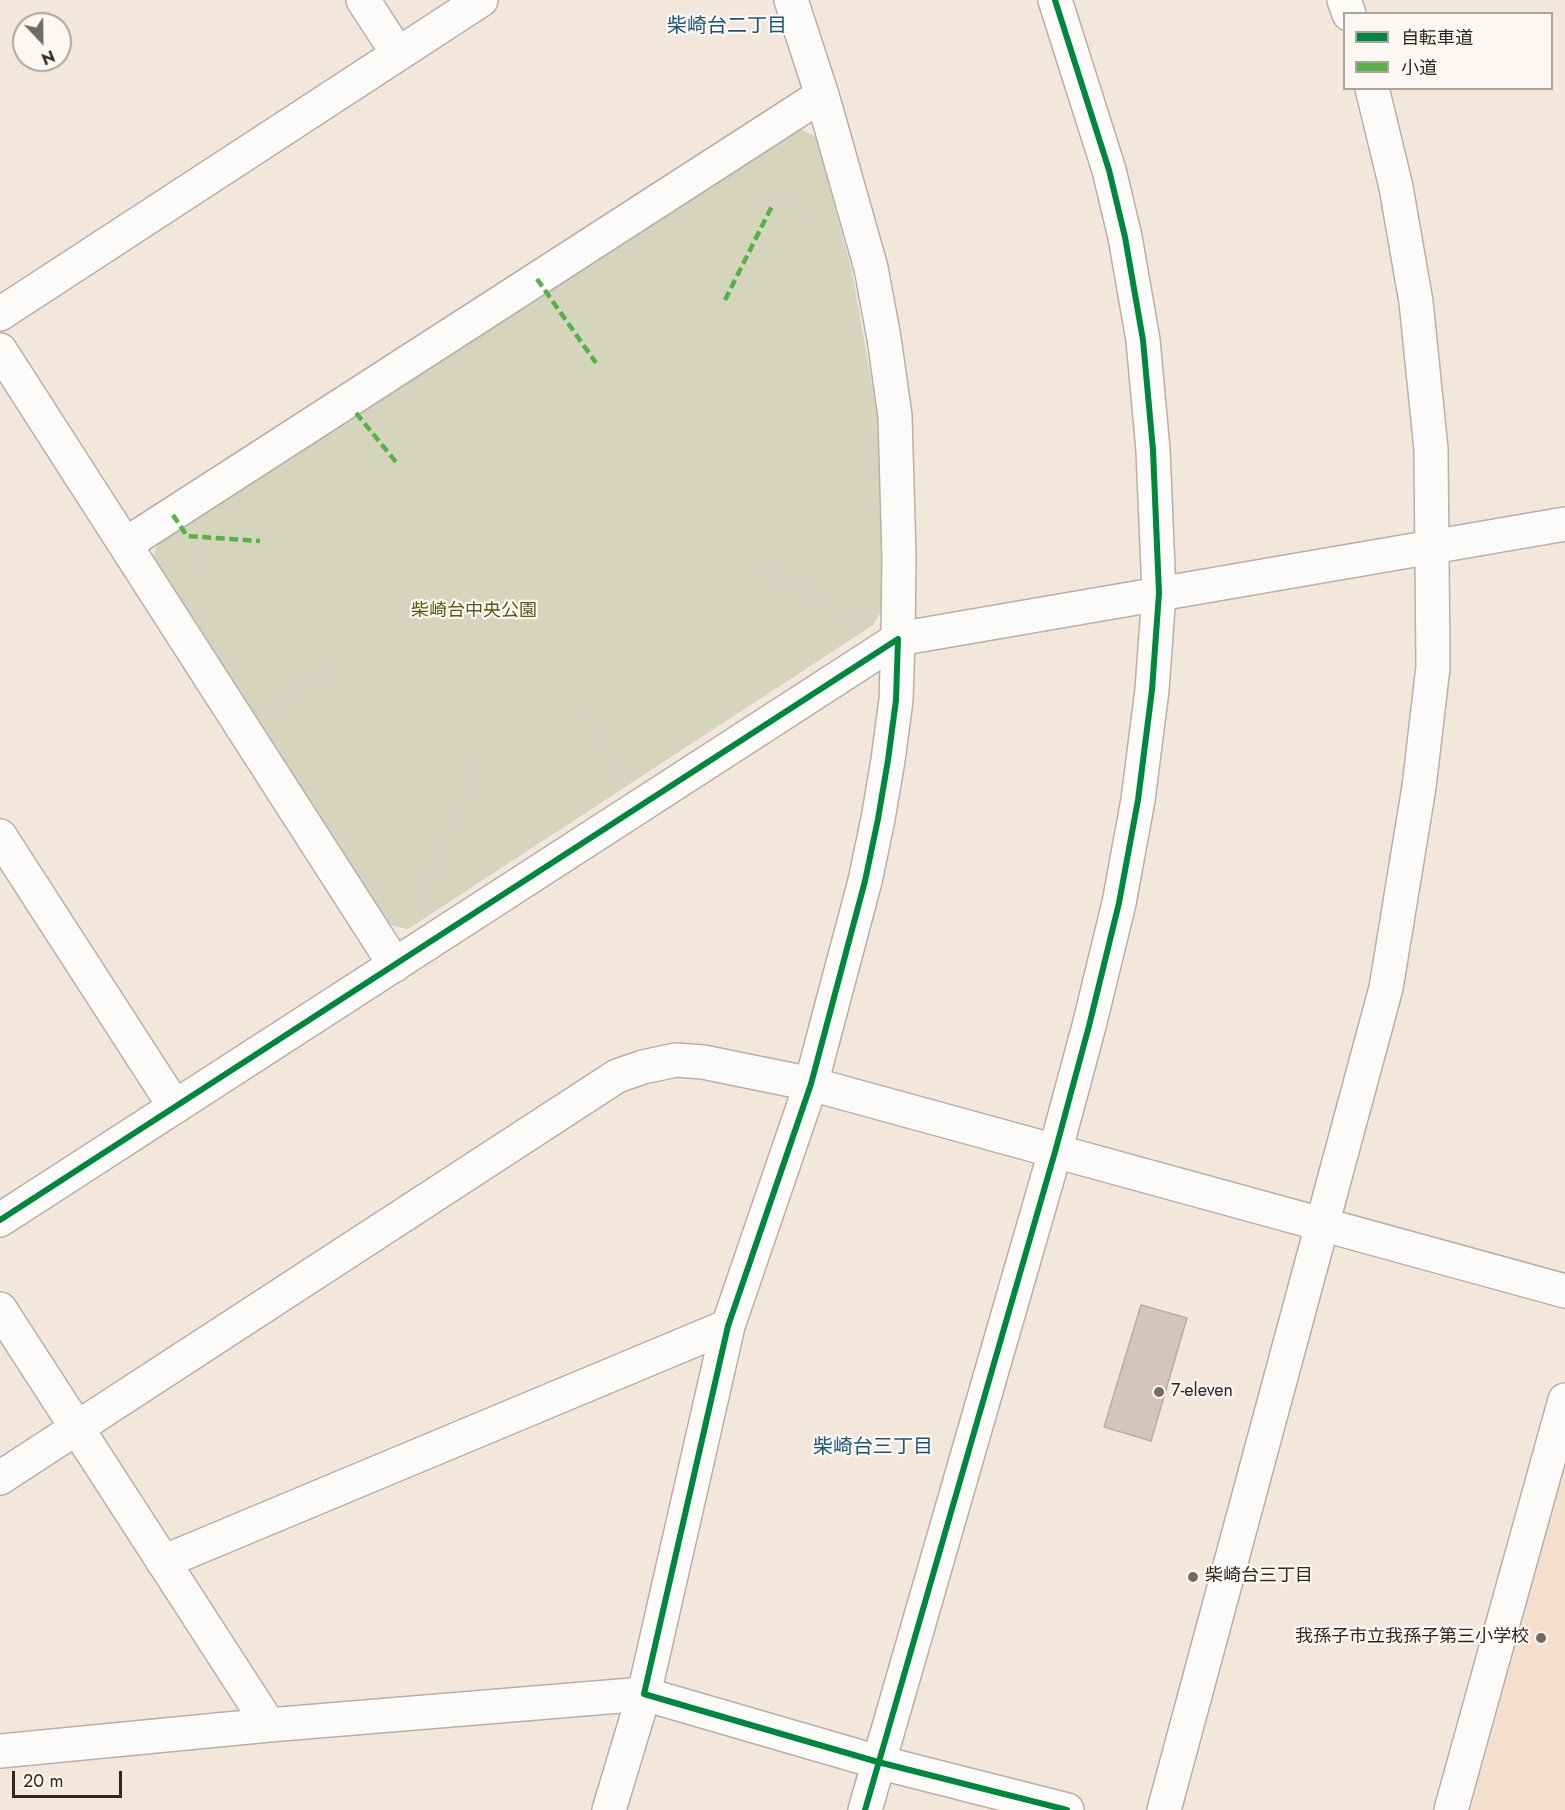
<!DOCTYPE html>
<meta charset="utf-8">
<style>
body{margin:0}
#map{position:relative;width:1565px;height:1810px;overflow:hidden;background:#f3e7dc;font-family:Jost,"Noto Sans JP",sans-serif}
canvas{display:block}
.legend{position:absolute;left:1343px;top:12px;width:210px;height:78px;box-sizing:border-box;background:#fcf7f3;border:2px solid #aaa49f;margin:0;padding:8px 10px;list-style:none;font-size:18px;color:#302720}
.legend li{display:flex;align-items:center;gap:12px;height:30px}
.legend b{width:30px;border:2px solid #aaa49f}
.north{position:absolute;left:12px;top:12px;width:60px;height:60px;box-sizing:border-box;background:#fcf7f3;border:2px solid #aaa49f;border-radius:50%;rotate:158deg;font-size:16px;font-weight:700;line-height:24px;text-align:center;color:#302720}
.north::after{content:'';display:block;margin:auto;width:21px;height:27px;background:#746a62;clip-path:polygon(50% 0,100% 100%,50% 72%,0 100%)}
.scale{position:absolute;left:12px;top:1771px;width:110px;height:27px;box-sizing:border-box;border:3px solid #302720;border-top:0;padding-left:8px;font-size:18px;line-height:21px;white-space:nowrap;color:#302720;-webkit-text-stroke:4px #fcf7f3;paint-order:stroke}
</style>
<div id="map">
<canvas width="1565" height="1810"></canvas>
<ul class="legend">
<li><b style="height:8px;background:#00873e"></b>自転車道</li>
<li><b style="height:8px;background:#56b245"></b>小道</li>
</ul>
<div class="north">N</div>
<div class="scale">20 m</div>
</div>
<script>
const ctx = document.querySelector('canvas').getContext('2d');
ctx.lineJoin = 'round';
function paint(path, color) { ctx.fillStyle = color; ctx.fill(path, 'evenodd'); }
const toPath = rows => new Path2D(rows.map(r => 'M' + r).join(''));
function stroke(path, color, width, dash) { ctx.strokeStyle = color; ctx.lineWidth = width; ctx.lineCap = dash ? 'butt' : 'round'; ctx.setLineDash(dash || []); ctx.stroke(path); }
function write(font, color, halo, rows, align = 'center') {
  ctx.font = font + ' Jost,"Noto Sans JP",sans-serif'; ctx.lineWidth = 4.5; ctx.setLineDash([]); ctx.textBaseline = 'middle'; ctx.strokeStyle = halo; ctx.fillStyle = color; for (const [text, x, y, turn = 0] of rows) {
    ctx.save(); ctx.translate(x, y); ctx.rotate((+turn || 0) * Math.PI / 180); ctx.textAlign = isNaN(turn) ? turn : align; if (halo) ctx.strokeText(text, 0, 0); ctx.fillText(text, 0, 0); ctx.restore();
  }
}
paint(toPath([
 [1565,1467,1565,1810,1470,1810]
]), '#f4decc');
paint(toPath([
 [800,129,816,137,852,271,877,413,885,557,882,610,873,625,408,929,389,925,153,559,157,542]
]), '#d5d5bd');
const building = toPath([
 [1141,1305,1187,1318,1151,1441,1104,1427,1141,1305]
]);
paint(building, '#d4c4bb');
stroke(building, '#b8aea7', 1.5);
const minor = toPath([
 [363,0,398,54],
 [791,0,822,95,871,268,884,338,895,416,899,557,898,639,1565,524],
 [1344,0,1349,14],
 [0,314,481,0],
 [0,350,395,965],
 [126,544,822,95],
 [0,836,175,1107],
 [0,1220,898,639,896,700,888,760,878,819,865,881,811,1084,728,1326,644,1694,878,1762,1067,1810],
 [0,1309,269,1725],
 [0,1478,617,1076,643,1067,676,1060,703,1062,811,1084,1565,1291],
 [163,1562,728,1326],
 [0,1751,269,1725,644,1694,609,1810],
 [865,1810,1055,1152,1089,1026,1119,903,1138,800,1152,690,1159,593,1153,450,1143,340,1125,237,1109,170,1055,0],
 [1164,1810,1386,988,1419,787,1433,667,1431,449,1416,302,1396,187,1372,88],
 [1451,1810,1565,1400]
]);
stroke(minor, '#b8afa7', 36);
stroke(toPath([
 [748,185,762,201,795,209,817,208],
 [756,565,863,621],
 [190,580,207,569,191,542],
 [577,700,625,776],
 [273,711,300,687,335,665],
 [419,906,470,783,473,754]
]), '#d5d2cf', 4, [3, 4.5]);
stroke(minor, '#fdfbfa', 33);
stroke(toPath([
 [537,279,596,363],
 [725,300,773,204],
 [356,413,396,462],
 [173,515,187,536,260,541]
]), '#56b245', 4.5, [9, 4.5]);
stroke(toPath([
 [0,1220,898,639,896,700,888,760,878,819,865,881,811,1084,728,1326,644,1694,878,1762,1067,1810],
 [865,1810,1055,1152,1089,1026,1119,903,1138,800,1152,690,1159,593,1153,450,1143,340,1125,237,1109,170,1055,0]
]), '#00873e', 6);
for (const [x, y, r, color] of [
 [1159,1392,6,"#746a62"],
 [1193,1577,6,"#746a62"],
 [1541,1638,6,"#746a62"]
]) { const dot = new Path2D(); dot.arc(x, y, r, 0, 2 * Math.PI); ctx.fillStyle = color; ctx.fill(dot); stroke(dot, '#fcf7f3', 2); }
write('18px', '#4f5e10', '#fcf7f3', [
 ["柴崎台中央公園",474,612]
]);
write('18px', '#302720', '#fcf7f3', [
 ["7-eleven",1171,1392],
 ["柴崎台三丁目",1205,1577],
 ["我孫子市立我孫子第三小学校",1529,1638,"right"]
], 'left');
write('20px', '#1c5677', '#fcf7f3', [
 ["柴崎台二丁目",727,27],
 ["柴崎台三丁目",873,1448]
]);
</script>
